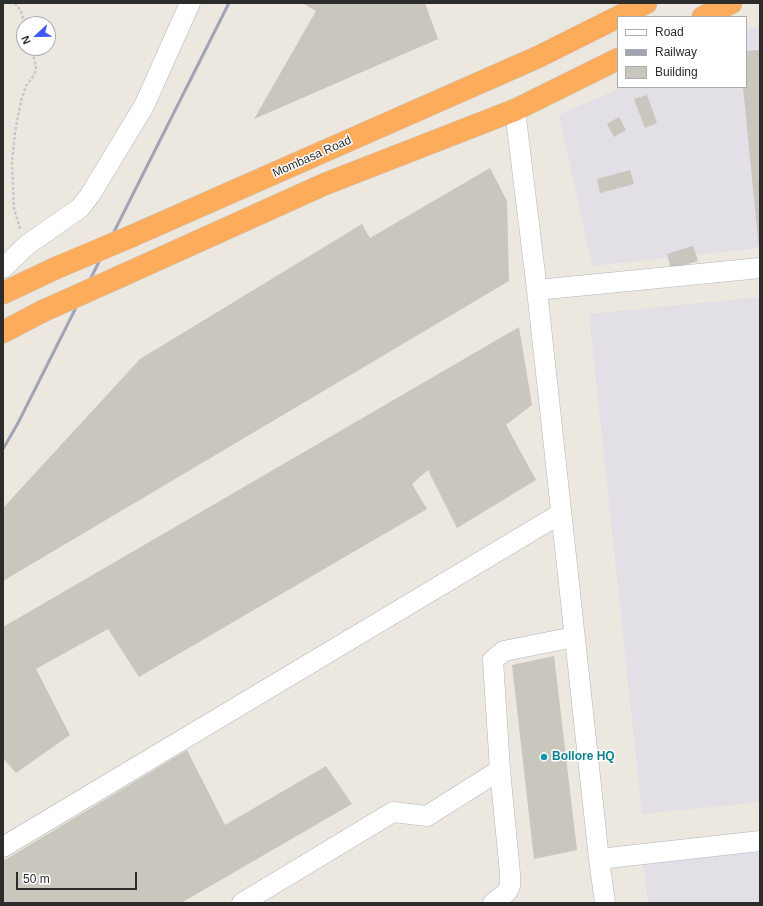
<!DOCTYPE html>
<style>
body{margin:0}
#map{position:relative;width:763px;height:906px;overflow:hidden;background:#ede8df;font-family:Helvetica,sans-serif}
canvas{display:block}
.frame{position:absolute;inset:0;border:4px solid #2c2c2c;pointer-events:none}
.legend{position:absolute;left:617px;top:16px;width:130px;height:72px;box-sizing:border-box;background:#fff;border:1px solid #ababab;margin:0;padding:5px 7px;list-style:none;font-size:12px;color:#2c2c2c}
.legend li{display:flex;align-items:center;gap:8px;height:20px}
.legend b{width:20px;border:1px solid #ababab}
.north{position:absolute;left:16px;top:16px;width:40px;height:40px;box-sizing:border-box;background:#fff;border:1px solid #ababab;border-radius:50%;rotate:248deg;font-size:11px;font-weight:700;line-height:16px;text-align:center;color:#2c2c2c}
.north::after{content:'';display:block;margin:auto;width:14px;height:18px;background:#4257f7;clip-path:polygon(50% 0,100% 100%,50% 72%,0 100%)}
.scale{position:absolute;left:16px;top:872px;width:121px;height:18px;box-sizing:border-box;border:2px solid #2c2c2c;border-top:0;padding-left:5px;font-size:12px;line-height:14px;white-space:nowrap;color:#2c2c2c;-webkit-text-stroke:3px #fff;paint-order:stroke}
</style>
<div id="map">
<canvas width="763" height="906"></canvas>
<div class="frame"></div>
<ul class="legend">
<li><b style="height:5px;background:#fff"></b>Road</li>
<li><b style="height:5px;background:#a1a3b6"></b>Railway</li>
<li><b style="height:11px;background:#c9c6bd"></b>Building</li>
</ul>
<div class="north">N</div>
<div class="scale">50 m</div>
</div>
<script>
const ctx = document.querySelector('canvas').getContext('2d');
ctx.lineJoin = 'round';
function paint(path, color) { ctx.fillStyle = color; ctx.fill(path, 'evenodd'); }
const toPath = rows => new Path2D(rows.map(r => 'M' + r).join(''));
function stroke(path, color, width, dash) { ctx.strokeStyle = color; ctx.lineWidth = width; ctx.lineCap = dash ? 'butt' : 'round'; ctx.setLineDash(dash || []); ctx.stroke(path); }
function write(font, color, halo, rows, align = 'center') {
  ctx.font = font + ' Helvetica,sans-serif'; ctx.lineWidth = 3; ctx.setLineDash([]); ctx.textBaseline = 'middle'; ctx.strokeStyle = halo; ctx.fillStyle = color; for (const [text, x, y, turn = 0] of rows) {
    ctx.save(); ctx.translate(x, y); ctx.rotate((+turn || 0) * Math.PI / 180); ctx.textAlign = isNaN(turn) ? turn : align; if (halo) ctx.strokeText(text, 0, 0); ctx.fillText(text, 0, 0); ctx.restore();
  }
}
paint(toPath([
 [760,25,760,248,592,266,559,115,622,87,746,87,746,31],
 [760,297,760,802,642,814,589,314],
 [760,850,760,903,648,903,643,862]
]), '#e2dfe6');
paint(toPath([
 [302,3,425,3,438,39,254,119,316,11],
 [760,50,760,249,759,249,743,87,746,87,746,51],
 [647,95,657,123,645,128,634,99],
 [619,117,626,130,614,137,607,124],
 [490,168,507,201,509,281,3,581,3,508,140,359,362,224,370,238],
 [630,170,634,184,600,193,597,179],
 [693,246,698,261,671,269,667,254],
 [519,327,532,405,506,425,536,480,457,528,428,470,412,484,427,509,139,677,108,629,36,669,70,735,16,773,3,758,3,627],
 [554,656,577,850,534,859,512,665],
 [187,750,225,825,326,766,352,804,181,903,3,903,3,861]
]), '#c9c6bd');
const minor = toPath([
 [515,110,537,290,599,859,605,903],
 [3,268,27,245,80,208,90,195,144,106,190,3],
 [537,290,760,268],
 [3,847,560,514],
 [599,859,760,841],
 [242,903,393,812,427,816,500,770],
 [493,903,507,892,510,886,510,874,500,770,493,660,504,651,574,637]
]);
const highway = toPath([
 [618,17,646,3],
 [703,17,731,3],
 [132,236,538,57,618,17],
 [119,277,325,184,515,110,618,59],
 [3,293,56,268],
 [3,332,43,311]
]);
stroke(minor, '#b2b4bf', 21);
stroke(highway, '#c8c8c8', 23);
stroke(toPath([
 [15,3,21,11,25,24],
 [20,229,14,208,12,162,15,132,21,101,26,86,34,75,36,68,32,48]
]), '#c8c8c8', 2.5, [3, 2]);
stroke(minor, '#fff', 20);
stroke(highway, '#fcac5b', 22);
stroke(toPath([
 [3,449,18,423,229,3]
]), '#a1a3b6', 3);
const highwayBridge = toPath([
 [56,268,132,236],
 [43,311,119,277]
]);
stroke(highwayBridge, '#c8c8c8', 23, []);
stroke(highwayBridge, '#fcac5b', 22);
for (const [x, y, r, color] of [
 [544,757,4,"#0f9aa8"]
]) { const dot = new Path2D(); dot.arc(x, y, r, 0, 2 * Math.PI); ctx.fillStyle = color; ctx.fill(dot); stroke(dot, '#fff', 1.5); }
write('12px', '#2c2c2c', '#fff', [
 ["Mombasa Road",312,157,-24]
]);
write('bold 12px', '#0d838f', '#fff', [
 ["Bollore HQ",552,757]
], 'left');
</script>
